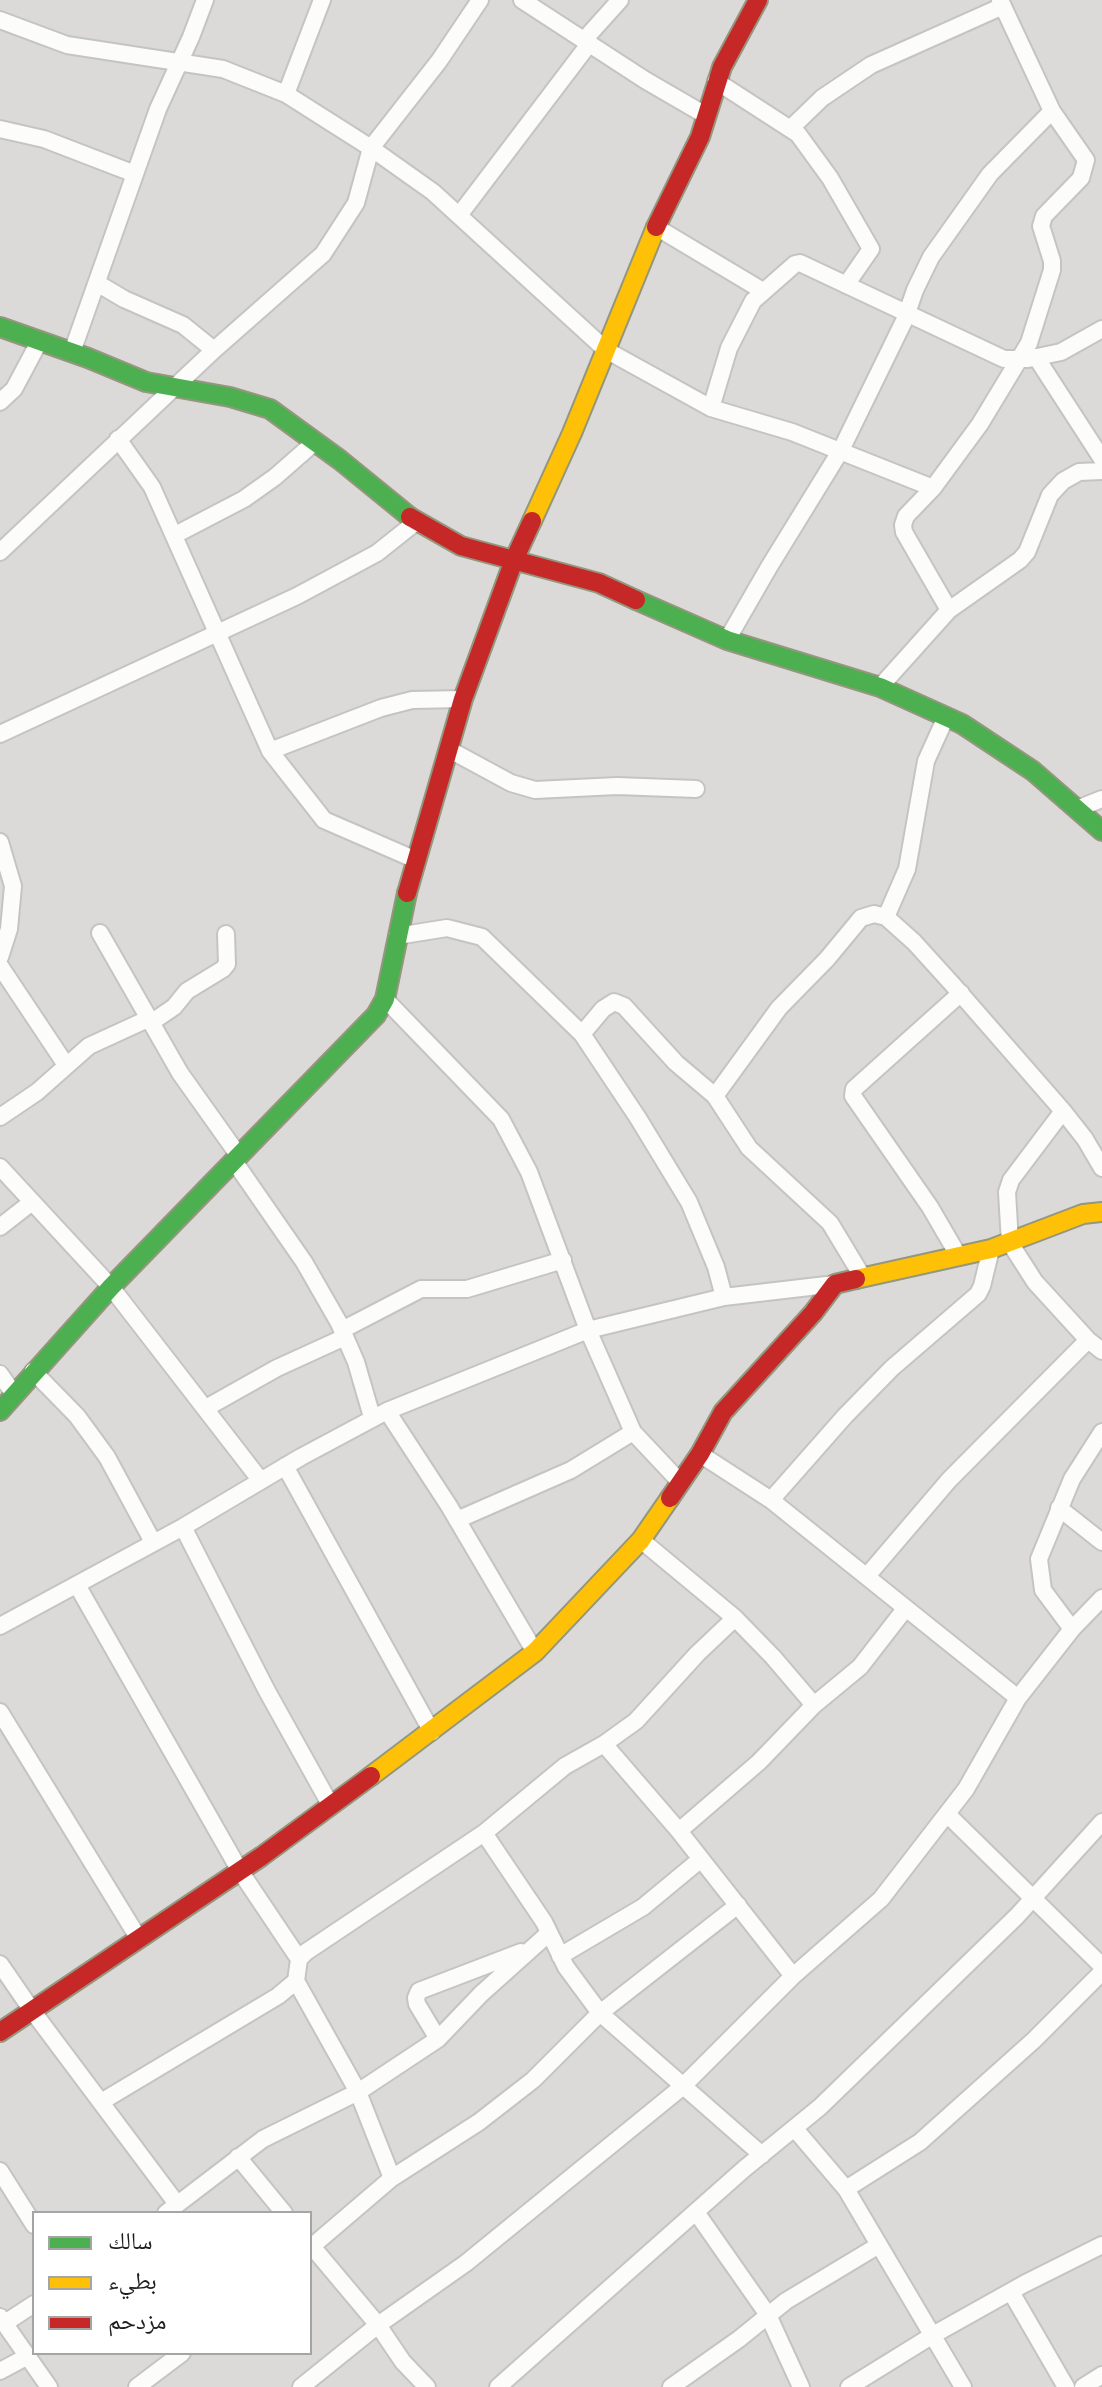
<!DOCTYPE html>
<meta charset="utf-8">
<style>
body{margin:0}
#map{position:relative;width:1102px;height:2387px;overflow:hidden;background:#eceae7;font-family:"Nunito Sans","Noto Naskh Arabic",sans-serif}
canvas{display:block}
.legend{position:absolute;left:32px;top:2211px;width:280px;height:144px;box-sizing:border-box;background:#fff;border:2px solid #a5a5a5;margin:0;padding:10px 14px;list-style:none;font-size:24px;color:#1e1e1e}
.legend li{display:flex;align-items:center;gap:16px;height:40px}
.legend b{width:40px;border:2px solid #a5a5a5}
</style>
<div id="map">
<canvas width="1102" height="2387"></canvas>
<ul class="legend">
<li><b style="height:10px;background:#4caf50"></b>سالك</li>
<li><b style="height:10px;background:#ffc107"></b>بطيء</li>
<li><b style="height:10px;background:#c62828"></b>مزدحم</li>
</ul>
</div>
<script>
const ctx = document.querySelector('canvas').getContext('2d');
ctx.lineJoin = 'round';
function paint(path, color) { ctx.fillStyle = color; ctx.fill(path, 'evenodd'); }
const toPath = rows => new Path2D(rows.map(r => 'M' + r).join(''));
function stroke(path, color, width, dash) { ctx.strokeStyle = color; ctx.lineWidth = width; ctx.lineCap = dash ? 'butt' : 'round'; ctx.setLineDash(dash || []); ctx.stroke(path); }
paint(toPath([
 [0,0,1102,0,1102,2387,0,2387],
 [34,2213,310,2213,310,2353,34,2353]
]), '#dbdad8');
const street = toPath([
 [522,0,645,80,707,116],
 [0,20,67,45,223,69,286,94,371,148,433,192,606,350,711,408,792,432,933,488],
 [584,40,620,0],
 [716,81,798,134,830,178,871,249,846,285],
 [286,94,322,0],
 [0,129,44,139,135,174],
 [790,129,822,98,871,65,1003,6],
 [460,214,589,44],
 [656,227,763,291],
 [97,283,124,299,183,325,214,350],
 [72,352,158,109,191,37,205,0],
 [1036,357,1102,459],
 [0,402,14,389,39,342],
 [711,408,729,348,753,301,795,264,800,263,1004,359,1028,359,1061,352,1102,329],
 [118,439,152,487,270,751,324,820,416,860],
 [175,535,244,499,275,477,315,442],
 [0,552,214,350,323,254,356,203,371,148,439,61,480,0],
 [949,610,904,532,903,525,906,516,933,488,980,424,1029,343,1052,270,1052,261,1041,226,1044,216,1081,178,1086,160,1052,111,1000,0],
 [727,640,769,567,841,450,905,319,915,290,931,257,990,174,1052,111],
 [880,687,949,610,1020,560,1027,552,1050,495,1063,481,1079,472,1102,471],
 [0,734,297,596,377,553,416,522],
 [450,750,511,783,535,790,617,786,696,789],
 [270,751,381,708,412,700,463,699],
 [1077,809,1102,799],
 [0,842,13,886,9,929,0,957],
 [886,917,907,869,926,761,946,717],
 [100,933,180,1073,239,1156],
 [397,936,447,928,482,937,582,1034,638,1118,689,1202,716,1267,724,1297],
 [0,966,66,1065],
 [385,999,501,1119,529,1172,588,1330,633,1432,681,1483],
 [152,1022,174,1007,187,991,223,969,227,964,226,934],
 [582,1034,603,1009,614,1002,624,1006,676,1063,715,1096,749,1148,830,1223,862,1276],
 [715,1096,779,1008,827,959,861,918,874,914,886,917,914,942,953,985,1063,1111,1085,1139,1102,1168],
 [1063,1111,1011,1180,1007,1192,1010,1243,1035,1282,1088,1340,1102,1351],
 [0,1117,37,1092,89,1046,150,1018],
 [234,1161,304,1262,339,1323,356,1362,372,1417],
 [0,1167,111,1287,261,1481],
 [0,1227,32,1202],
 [958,1255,930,1207,853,1096,854,1089,961,993],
 [342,1330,421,1289,467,1289,563,1260],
 [33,1371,77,1416,107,1457,153,1542],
 [0,1374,14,1394],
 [206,1408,277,1368,345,1337],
 [387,1411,449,1506,535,1652],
 [700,1454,771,1500,1018,1698],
 [285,1466,432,1732],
 [771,1500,845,1416,892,1368,978,1294,982,1286,991,1249],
 [1059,1508,1102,1542],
 [457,1520,571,1470,633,1432],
 [183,1527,267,1691,331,1806],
 [641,1540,735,1618,773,1657,814,1705],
 [867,1576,949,1480,1088,1340],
 [77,1585,240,1871,299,1959],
 [0,1626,183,1527,301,1457,387,1411,588,1330,724,1297,835,1284],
 [1072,1629,1043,1590,1039,1559,1072,1479,1102,1432],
 [0,1712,139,1939],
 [604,1744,679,1831,793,1976],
 [948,1815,1102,1966],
 [679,1831,759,1762,814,1705,860,1667,905,1609],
 [484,1833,544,1922,566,1967,600,2013,762,2155],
 [560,1956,643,1907,701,1859],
 [0,1964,31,2009,177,2204],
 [296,1981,358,2092,392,2178],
 [438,2039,417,2004,416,1998,419,1991,521,1952],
 [101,2102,278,1996,296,1981,299,1959,306,1952,484,1833,565,1766,604,1744,636,1721,697,1654,735,1618],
 [795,2129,846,2189,963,2387],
 [238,2157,284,2213],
 [0,2171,34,2225],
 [846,2189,920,2142,1034,2040,1102,1972],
 [696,2212,768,2315,801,2387],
 [166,2213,263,2139,358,2092,438,2039,481,1994,549,1933],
 [310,2244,378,2325,403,2362,427,2387],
 [310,2248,392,2178,479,2122,533,2080,600,2013,738,1905],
 [1011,2292,1066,2387],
 [0,2317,49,2387],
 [5,2323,34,2304],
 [0,2371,28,2356],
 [137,2387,182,2353],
 [301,2387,378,2325,466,2263,682,2087,793,1976,881,1899,966,1789,1018,1698,1072,1629,1102,1598],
 [498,2387,744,2169,820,2107,1017,1916,1102,1822],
 [671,2387,739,2339,786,2301,879,2245],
 [849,2387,933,2335,1024,2284,1102,2245],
 [1083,2387,1102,2375]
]);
const fast = toPath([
 [0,327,88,358,146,382,230,397,270,409,340,460,410,517],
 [636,600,727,640,880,687,962,724,1033,771,1102,831],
 [0,1411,111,1287,376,1015,385,999,407,893]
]);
const slow = toPath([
 [532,521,572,433,656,227],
 [856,1279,991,1249,1083,1214,1102,1212],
 [371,1776,535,1652,641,1540,670,1498]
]);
const jam = toPath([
 [656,227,700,137,722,67,758,0],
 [410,517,461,546,599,583,636,600],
 [407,893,463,699,514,560,532,521],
 [670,1498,700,1454,723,1412,813,1313,835,1284,856,1279],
 [0,2032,262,1856,371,1776]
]);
stroke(street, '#c5c4c3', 20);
stroke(fast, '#94967e', 22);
stroke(slow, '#94967e', 22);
stroke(jam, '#94967e', 22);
stroke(street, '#fcfcfb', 16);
stroke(fast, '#4caf50', 18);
stroke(slow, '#ffc107', 18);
stroke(jam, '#c62828', 18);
</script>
